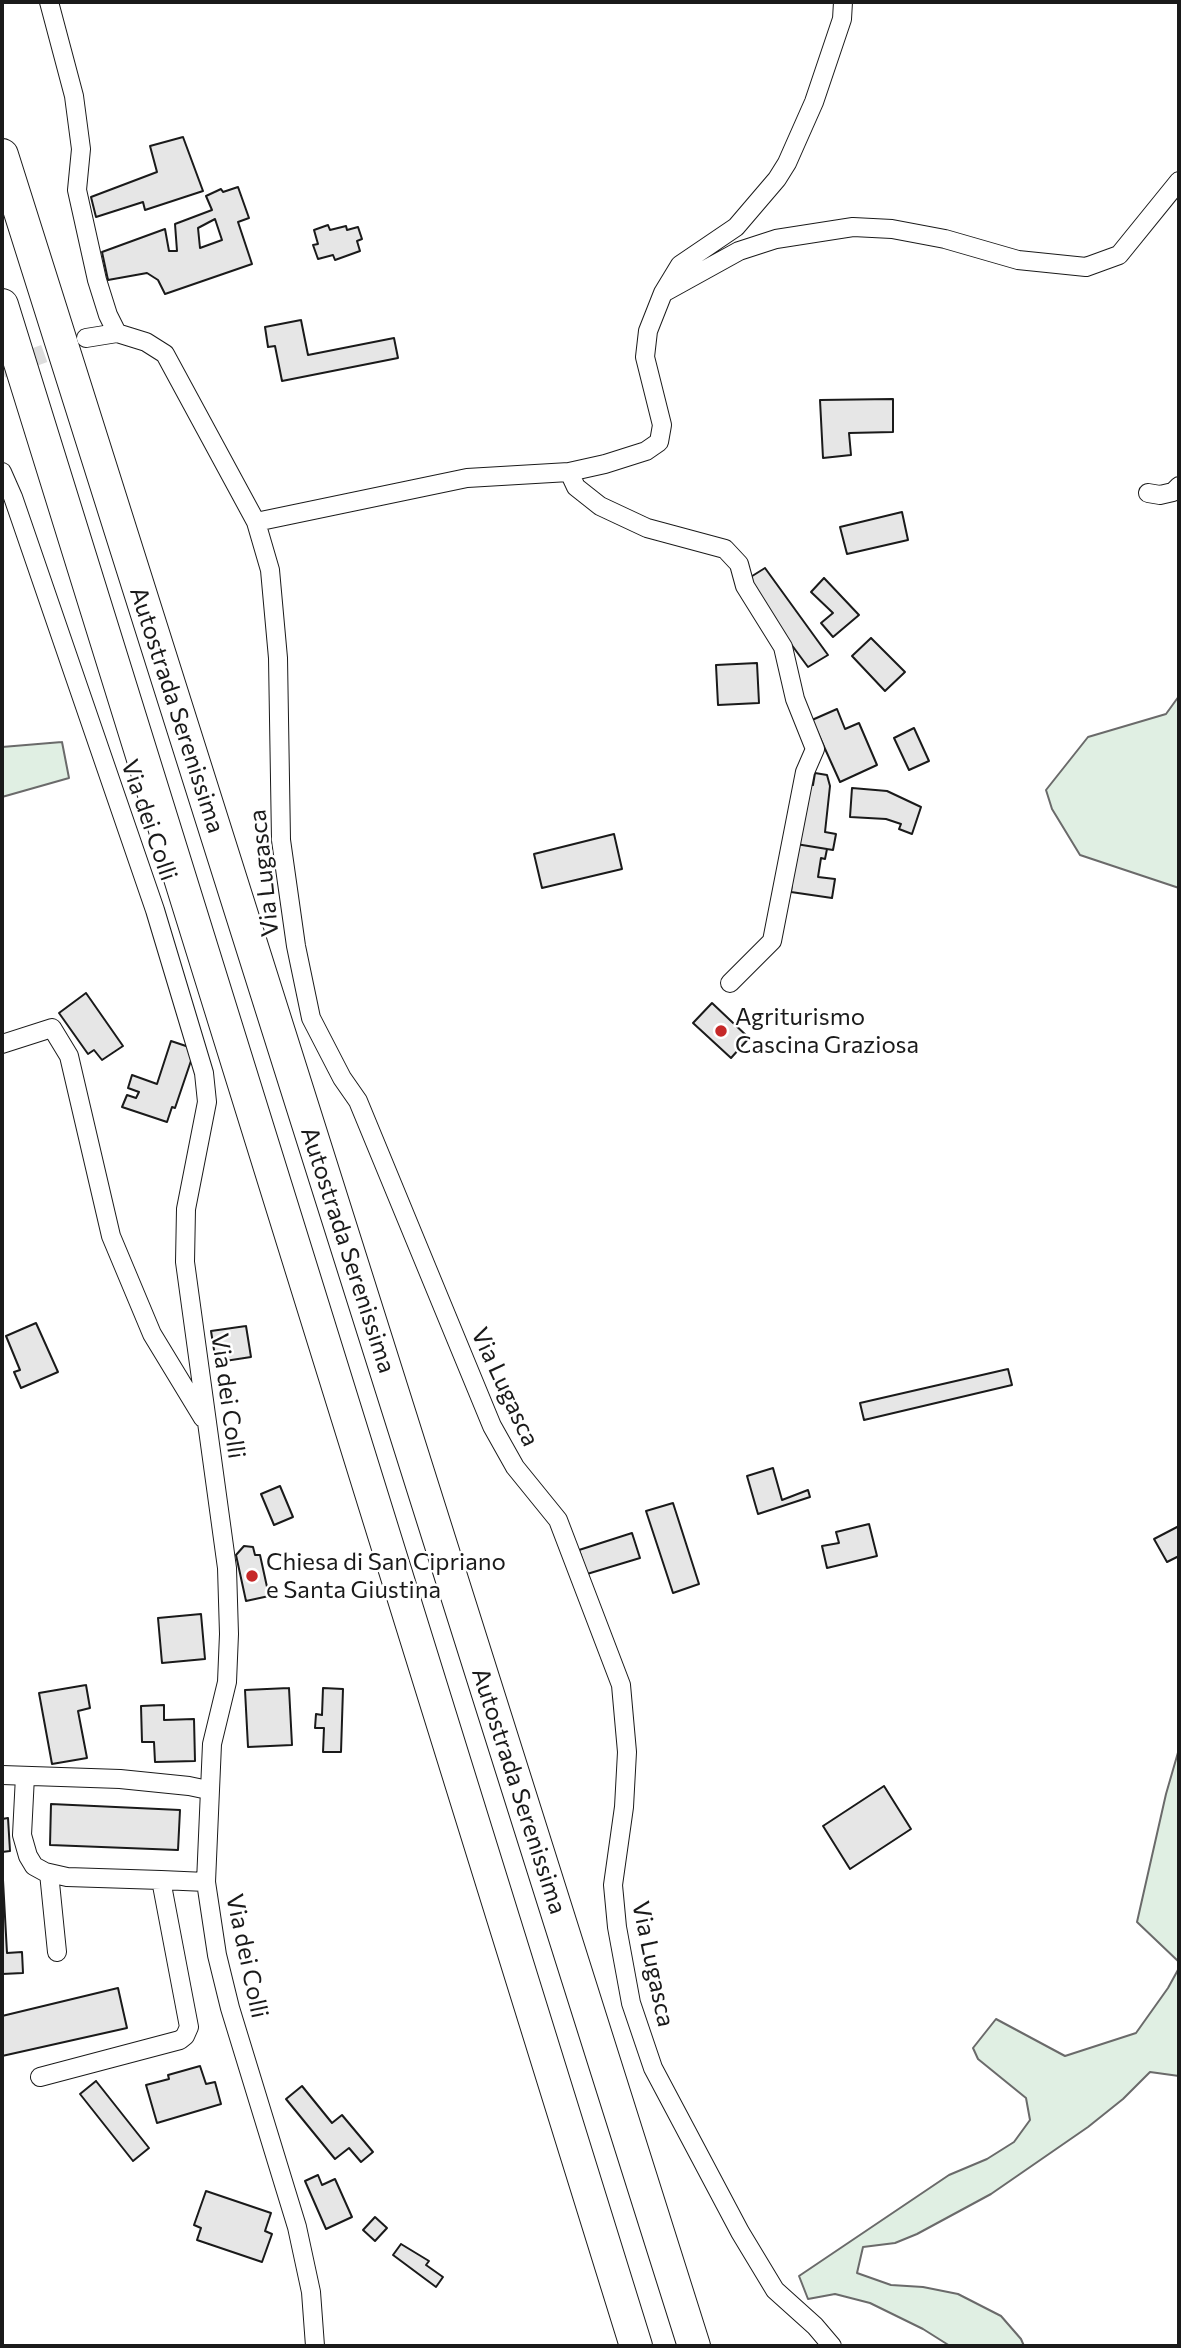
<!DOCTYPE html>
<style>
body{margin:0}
#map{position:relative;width:1181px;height:2348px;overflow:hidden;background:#fff;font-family:Commissioner,sans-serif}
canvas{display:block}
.frame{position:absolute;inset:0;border:4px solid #1a1a1a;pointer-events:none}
</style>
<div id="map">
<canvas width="1181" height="2348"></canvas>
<div class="frame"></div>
</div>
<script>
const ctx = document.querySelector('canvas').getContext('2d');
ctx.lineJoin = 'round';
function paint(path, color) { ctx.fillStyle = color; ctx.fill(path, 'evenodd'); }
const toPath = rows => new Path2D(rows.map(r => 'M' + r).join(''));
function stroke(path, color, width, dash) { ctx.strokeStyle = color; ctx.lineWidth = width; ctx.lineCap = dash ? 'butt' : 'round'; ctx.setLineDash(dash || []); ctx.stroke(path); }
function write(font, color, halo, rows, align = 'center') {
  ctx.font = font + ' Commissioner,sans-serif'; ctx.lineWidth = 5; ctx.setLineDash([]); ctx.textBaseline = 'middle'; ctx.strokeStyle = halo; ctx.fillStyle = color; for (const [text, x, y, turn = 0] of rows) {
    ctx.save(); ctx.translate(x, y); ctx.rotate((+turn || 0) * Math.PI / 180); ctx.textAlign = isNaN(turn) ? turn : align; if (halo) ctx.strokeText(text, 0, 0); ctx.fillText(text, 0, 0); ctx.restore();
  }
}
const green = toPath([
 [1179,696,1179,888,1080,855,1052,809,1046,790,1088,737,1166,714,1179,696],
 [62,742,69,778,2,797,2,747,62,742],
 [1179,1749,1179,1962,1137,1922,1166,1794,1179,1749],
 [1179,1968,1179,2076,1150,2072,1123,2099,1088,2127,991,2194,917,2234,895,2243,863,2247,857,2273,891,2285,923,2287,958,2294,1001,2316,1021,2339,1024,2346,950,2346,923,2329,870,2303,835,2294,808,2299,799,2276,949,2175,987,2159,1014,2142,1030,2120,1026,2098,978,2059,973,2048,996,2019,1065,2056,1136,2033,1168,1988,1179,1968]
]);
paint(green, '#e0efe3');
stroke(green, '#6a6a6a', 2);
const building = toPath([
 [183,137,203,191,145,210,143,202,96,217,91,197,157,172,150,146,183,137],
 [238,187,249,218,238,222,252,264,165,294,158,280,147,273,108,280,102,252,165,229,169,251,177,251,175,224,212,210,206,196,221,189,223,192,238,187],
 [215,219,222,240,200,248,198,228,215,219],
 [328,225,330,230,346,226,347,230,358,227,362,239,357,241,360,251,335,260,333,255,318,259,313,245,318,244,314,230,328,225],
 [301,320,308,355,394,338,398,358,282,381,275,346,268,347,265,327,301,320],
 [893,399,893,432,849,433,851,455,823,458,820,400,893,399],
 [902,512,908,540,847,554,840,527,902,512],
 [765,568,828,655,808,667,754,594,749,578,765,568],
 [824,578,859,615,833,637,821,623,833,613,811,592,824,578],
 [871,638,905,672,885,691,852,656,871,638],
 [757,663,759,703,718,705,716,665,757,663],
 [837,709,845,729,859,723,877,765,840,782,812,720,837,709],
 [914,728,929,761,909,770,894,738,914,728],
 [815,773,827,775,830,786,825,832,836,834,833,850,796,844,806,784,813,785,815,773],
 [852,788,887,791,921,807,912,834,899,829,901,824,886,819,850,817,852,788],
 [614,834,622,869,542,888,534,854,614,834],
 [796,844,827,849,825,859,821,858,818,877,835,879,832,898,791,892,796,844],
 [86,993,123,1046,102,1060,94,1050,88,1054,59,1013,86,993],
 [712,1003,749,1038,731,1058,693,1023,712,1003],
 [171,1041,195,1049,175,1108,172,1107,167,1122,122,1107,127,1095,136,1098,139,1092,128,1088,132,1075,157,1084,171,1041],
 [36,1323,58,1372,21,1388,14,1372,20,1370,6,1336,36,1323],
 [246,1326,251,1357,225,1361,225,1355,215,1356,211,1331,246,1326],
 [1008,1369,1012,1385,864,1420,860,1403,1008,1369],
 [773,1468,782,1500,808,1490,810,1497,758,1514,747,1476,773,1468],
 [280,1486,293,1517,274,1525,261,1494,280,1486],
 [673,1503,699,1584,673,1593,646,1511,673,1503],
 [869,1524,877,1556,827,1568,822,1546,839,1543,836,1532,869,1524],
 [1179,1526,1179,1556,1167,1562,1154,1539,1179,1526],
 [632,1533,640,1558,587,1574,579,1550,632,1533],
 [244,1546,253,1547,255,1555,260,1555,269,1596,246,1601,236,1555,244,1546],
 [201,1614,205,1659,162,1663,158,1618,201,1614],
 [86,1685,90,1708,78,1711,87,1758,52,1764,39,1693,86,1685],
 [289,1688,292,1745,248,1747,245,1690,289,1688],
 [323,1688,343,1689,341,1752,323,1752,324,1728,315,1728,316,1714,322,1715,323,1688],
 [164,1705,164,1720,194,1719,195,1761,155,1762,154,1742,142,1742,141,1706,164,1705],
 [884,1786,911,1829,850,1869,823,1826,884,1786],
 [51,1804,180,1810,178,1850,50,1845,51,1804],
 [8,1818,10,1851,2,1852,2,1819,8,1818],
 [2,1862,7,1953,22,1952,23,1973,2,1974,2,1862],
 [118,1988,127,2028,2,2056,2,2016,118,1988],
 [200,2066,206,2084,215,2082,221,2104,157,2123,146,2085,169,2079,168,2075,200,2066],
 [96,2081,149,2148,133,2161,80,2094,96,2081],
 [302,2086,332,2123,342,2115,373,2152,361,2162,349,2148,335,2159,286,2099,302,2086],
 [318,2175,322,2185,335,2179,352,2217,326,2229,305,2181,318,2175],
 [206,2191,271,2213,265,2231,272,2234,262,2262,197,2240,201,2228,194,2225,206,2191],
 [375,2217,387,2228,375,2241,363,2230,375,2217],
 [401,2244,429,2261,426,2265,443,2277,436,2287,393,2255,401,2244]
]);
paint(building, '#e6e6e6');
stroke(building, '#1a1a1a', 2);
stroke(toPath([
 [2,369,70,344]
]), '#ddd', 18, [18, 9]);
const minor = toPath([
 [49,2,74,96,81,149,77,190,97,280,108,315,117,333],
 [663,293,739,251,776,239,853,227,892,229,945,239,1018,260,1086,267,1119,255,1179,181],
 [86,338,117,333,146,342,165,354,256,522,467,478,569,472,605,464,646,451,659,442,662,425,645,357,648,331,663,293,680,265,736,227,777,179,787,163,814,102,842,19,843,2],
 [2,472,13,497,155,910,204,1073,207,1102,186,1209,185,1262,227,1568,229,1634,227,1682,212,1744,206,1882,217,1955,230,2008,297,2227,311,2292,315,2346],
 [569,472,576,487,600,506,647,528,725,549,739,564,745,586,783,647,795,699,815,749,805,772,772,941,730,983],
 [1148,493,1160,495,1173,492,1179,486],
 [256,522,270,570,278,658,281,840,296,946,311,1018,342,1078,358,1101,492,1426,515,1467,558,1520,621,1685,627,1752,624,1807,613,1885,617,1927,631,2003,653,2068,740,2232,775,2290,815,2326,832,2346],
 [2,1044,52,1028,69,1056,111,1236,152,1334,203,1418],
 [2,1775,120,1779,189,1786,208,1790],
 [25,1776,22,1835,28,1856,34,1866,45,1872,67,1877,161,1880,189,2027,185,2036,180,2040,40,2077],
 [49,1873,57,1952],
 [161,1880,206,1882]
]);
const motorway = toPath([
 [2,155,694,2346],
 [2,305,636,2346]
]);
stroke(minor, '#1a1a1a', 20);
stroke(motorway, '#1a1a1a', 34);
stroke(minor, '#fff', 18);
stroke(motorway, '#fff', 32);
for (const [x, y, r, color] of [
 [721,1031,7,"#c62828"],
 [252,1576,7,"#c62828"]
]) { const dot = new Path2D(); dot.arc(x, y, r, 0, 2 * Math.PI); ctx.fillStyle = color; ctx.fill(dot); stroke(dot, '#fff', 2.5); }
write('24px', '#1a1a1a', '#fff', [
 ["Autostrada Serenissima",177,710,72],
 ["Via dei Colli",149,820,71],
 ["Via Lugasca",264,873,-96],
 ["Autostrada Serenissima",348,1250,72],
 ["Via Lugasca",505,1387,65],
 ["Via dei Colli",228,1396,82],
 ["Autostrada Serenissima",519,1791,72],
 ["Via dei Colli",247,1956,78],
 ["Via Lugasca",653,1964,78]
]);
write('24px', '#1a1a1a', '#fff', [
 ["Agriturismo",735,1017],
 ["Cascina Graziosa",735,1045],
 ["Chiesa di San Cipriano",266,1562],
 ["e Santa Giustina",266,1590]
], 'left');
</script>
